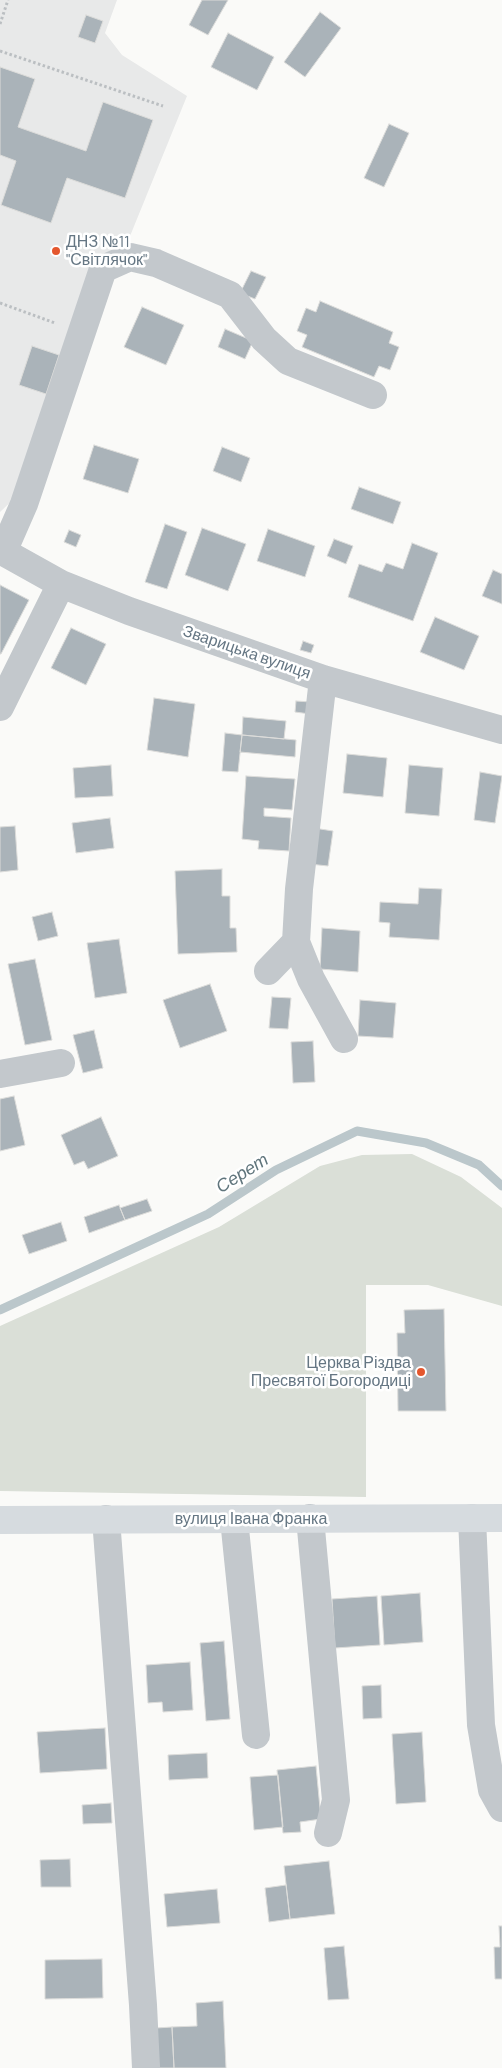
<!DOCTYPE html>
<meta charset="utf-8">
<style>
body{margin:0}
canvas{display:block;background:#fafaf8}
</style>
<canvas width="502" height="2068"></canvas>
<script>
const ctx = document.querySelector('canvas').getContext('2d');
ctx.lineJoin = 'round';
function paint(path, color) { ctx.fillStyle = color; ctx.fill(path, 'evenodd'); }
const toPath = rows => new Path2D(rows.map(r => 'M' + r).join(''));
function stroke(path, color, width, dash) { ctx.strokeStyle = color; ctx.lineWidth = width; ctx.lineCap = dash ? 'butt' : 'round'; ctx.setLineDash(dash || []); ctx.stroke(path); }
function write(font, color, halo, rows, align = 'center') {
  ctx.font = font + ' Barlow,sans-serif'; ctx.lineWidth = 5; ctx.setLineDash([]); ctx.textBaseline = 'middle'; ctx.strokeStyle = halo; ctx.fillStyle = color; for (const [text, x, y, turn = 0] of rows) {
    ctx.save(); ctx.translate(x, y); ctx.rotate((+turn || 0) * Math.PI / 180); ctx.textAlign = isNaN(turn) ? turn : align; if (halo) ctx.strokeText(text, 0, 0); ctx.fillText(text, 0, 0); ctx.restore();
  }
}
paint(toPath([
 [0,0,117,0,105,33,122,55,187,96,128,241,96,261,19,494,0,512]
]), '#e8e9e9');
paint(toPath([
 [412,1154,461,1177,502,1208,502,1306,428,1285,366,1285,366,1497,0,1491,0,1326,219,1227,320,1166,362,1155]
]), '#dadfd7');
stroke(toPath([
 [0,1310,208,1214,276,1170,357,1131,426,1143,479,1165,502,1186]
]), '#bbc7cb', 9);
const building = toPath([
 [202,0,228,0,208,35,189,25,202,0],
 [320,12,341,28,305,77,284,62,320,12],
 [86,15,103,21,95,43,78,37,86,15],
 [228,33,274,57,257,90,211,67,228,33],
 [0,67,35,79,18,127,86,151,103,102,153,120,125,198,67,178,51,223,1,205,16,161,0,155,0,67],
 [389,124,409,133,384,187,364,178,389,124],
 [251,271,266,277,255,299,240,293,251,271],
 [320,301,393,332,389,343,399,347,390,370,379,366,374,377,302,347,307,335,297,331,306,308,316,312,320,301],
 [142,307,184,325,166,365,124,347,142,307],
 [225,329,253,341,245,359,218,347,225,329],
 [32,346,59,355,46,394,19,385,32,346],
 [94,445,139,459,128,493,83,479,94,445],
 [222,447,250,458,241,482,213,471,222,447],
 [359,487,401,502,393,524,351,509,359,487],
 [165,524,187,532,167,589,145,582,165,524],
 [202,528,246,544,228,591,185,575,202,528],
 [268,529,315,546,305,577,257,561,268,529],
 [69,530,81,535,76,547,64,542,69,530],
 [334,539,353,546,346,564,327,556,334,539],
 [412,543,438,553,413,621,348,597,359,564,382,572,386,563,403,569,412,543],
 [493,570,502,574,502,604,482,596,493,570],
 [0,585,29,600,1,654,0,654,0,585],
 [435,617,479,636,464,670,420,652,435,617],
 [71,628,106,644,86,685,51,668,71,628],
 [303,641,314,645,311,653,300,650,303,641],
 [154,698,195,704,188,757,147,750,154,698],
 [296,701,311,702,310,714,295,712,296,701],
 [243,717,286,721,284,739,242,735,243,717],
 [225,733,242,735,238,772,222,771,225,733],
 [242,735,296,740,295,757,240,752,242,735],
 [347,754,387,758,383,797,343,793,347,754],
 [111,765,113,796,75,798,73,768,111,765],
 [409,765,443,768,439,816,405,813,409,765],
 [480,772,502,776,495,823,474,820,480,772],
 [246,776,295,779,292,810,264,808,264,816,291,818,289,851,258,849,259,841,242,839,246,776],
 [110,818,114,848,76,853,72,823,110,818],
 [15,826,18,870,0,872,0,827,15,826],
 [314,828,333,831,328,866,309,864,314,828],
 [222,869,222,896,230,896,230,928,236,928,237,952,178,954,175,871,222,869],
 [419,888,442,889,439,940,389,937,390,923,379,922,380,902,418,904,419,888],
 [52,912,58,936,38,941,32,917,52,912],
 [322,928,360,931,358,972,320,969,322,928],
 [119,939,127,993,95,998,87,943,119,939],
 [35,959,52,1040,25,1045,8,964,35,959],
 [210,984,227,1031,180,1048,163,1000,210,984],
 [272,997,291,998,288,1029,269,1028,272,997],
 [360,1000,396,1003,393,1038,358,1036,360,1000],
 [94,1030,103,1068,83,1073,73,1035,94,1030],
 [313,1041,315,1082,293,1083,291,1042,313,1041],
 [14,1096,25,1145,0,1151,0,1099,14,1096],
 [101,1117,118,1156,88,1169,84,1161,74,1165,61,1135,101,1117],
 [147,1199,152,1211,125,1220,120,1208,147,1199],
 [119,1205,125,1220,89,1233,84,1217,119,1205],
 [61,1222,67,1241,29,1254,22,1235,61,1222],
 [444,1309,446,1411,398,1411,397,1333,405,1333,404,1310,444,1309],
 [420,1593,423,1642,384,1645,381,1596,420,1593],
 [377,1596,380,1645,335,1648,332,1599,377,1596],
 [224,1641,230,1719,206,1721,200,1643,224,1641],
 [190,1662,193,1710,163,1712,162,1702,148,1703,146,1665,190,1662],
 [381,1685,382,1718,363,1719,362,1686,381,1685],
 [105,1728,107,1769,40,1773,37,1732,105,1728],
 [422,1732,426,1802,396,1804,392,1734,422,1732],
 [207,1753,208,1778,169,1780,168,1755,207,1753],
 [316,1766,321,1819,300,1822,301,1832,283,1833,277,1770,316,1766],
 [278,1775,283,1827,254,1830,250,1777,278,1775],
 [111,1803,112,1823,83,1824,82,1805,111,1803],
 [70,1859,71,1887,41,1887,40,1860,70,1859],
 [329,1861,335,1914,290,1919,284,1866,329,1861],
 [286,1885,290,1919,269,1922,265,1888,286,1885],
 [217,1889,220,1923,167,1927,164,1894,217,1889],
 [499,1926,502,1926,502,1979,495,1979,494,1947,500,1947,499,1926],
 [344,1946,349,1999,328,2000,324,1948,344,1946],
 [102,1959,103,1998,45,1999,45,1960,102,1959],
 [223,2001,226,2068,174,2068,172,2027,197,2026,196,2003,223,2001],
 [172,2027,174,2068,159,2068,156,2028,172,2027]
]);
paint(building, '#aab3b9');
stroke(building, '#dcdcda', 1);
stroke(toPath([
 [0,24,8,0],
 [0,51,163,106],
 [0,303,55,323]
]), '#bbbfc2', 3, [2.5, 2.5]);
stroke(toPath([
 [0,550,61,584,129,611,323,679,502,730],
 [3,552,24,504,103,269,130,257,156,263,230,295,264,339,288,361,373,395],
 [323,679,299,889,296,942,311,979,344,1039],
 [0,707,61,584],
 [268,971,296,942],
 [0,1074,61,1063],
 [310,1518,336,1800,328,1833],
 [472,1518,481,1725,492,1790,502,1808],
 [106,1519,143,2005,146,2068],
 [234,1519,256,1735]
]), '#c3c8cc', 28);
stroke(toPath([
 [0,1520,502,1518]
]), '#d6dbdf', 28);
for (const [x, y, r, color] of [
 [56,251,5,"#e4572e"],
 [421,1372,5,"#e4572e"]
]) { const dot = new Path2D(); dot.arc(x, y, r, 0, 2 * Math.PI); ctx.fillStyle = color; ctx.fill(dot); stroke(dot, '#fff', 2); }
write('16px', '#657683', '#fff', [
 ["ДНЗ №11",66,242],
 ["\"Світлячок\"",66,260],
 ["Церква Різдва",411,1363,"right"],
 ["Пресвятої Богородиці",411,1381,"right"]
], 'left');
write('16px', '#657683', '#fff', [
 ["Зварицька вулиця",247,652,19],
 ["вулиця Івана Франка",251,1519]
]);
write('italic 18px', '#60757c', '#fff', [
 ["Серет",242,1173,-32]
]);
</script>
